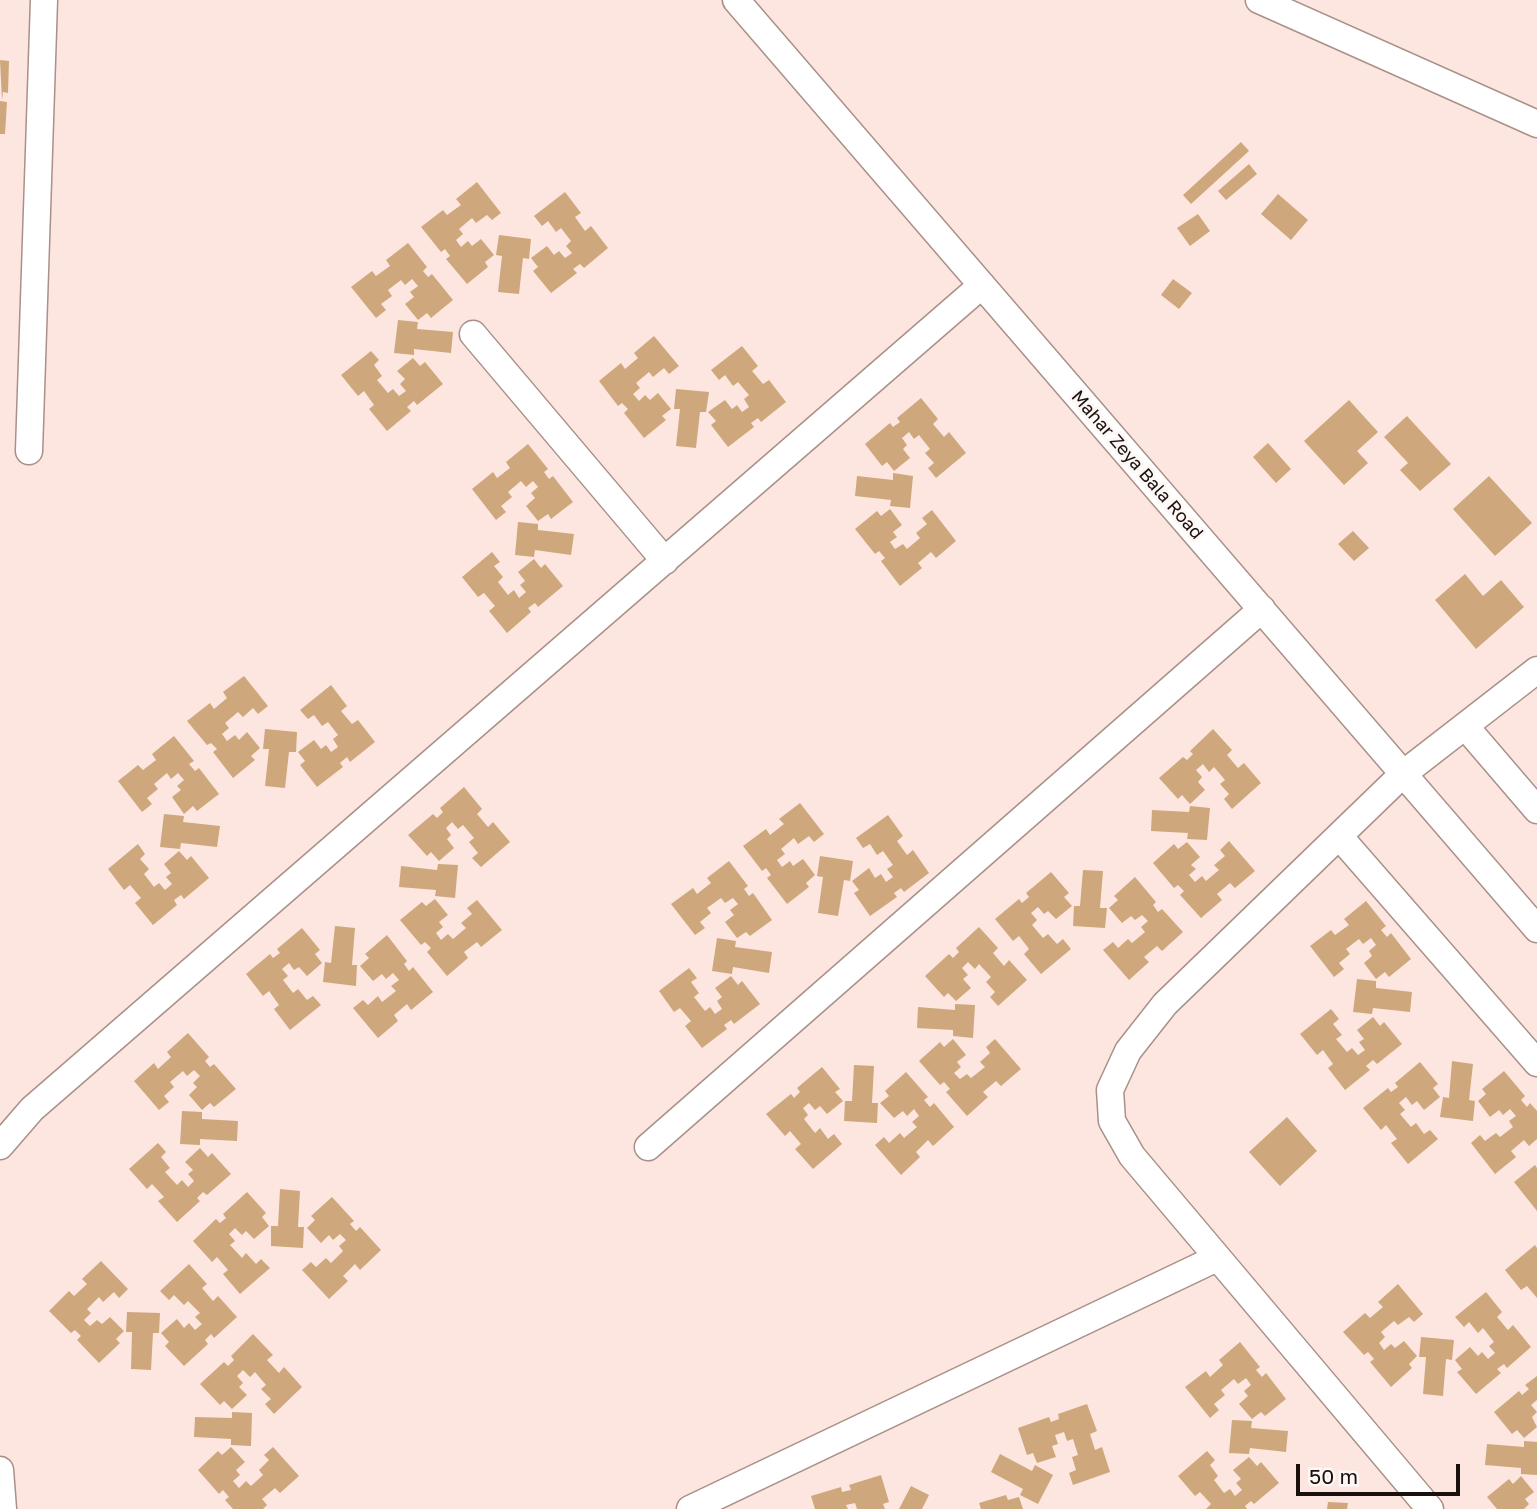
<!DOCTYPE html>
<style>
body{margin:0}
#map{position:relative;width:1537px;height:1509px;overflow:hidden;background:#fce6df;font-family:"Golos Text",sans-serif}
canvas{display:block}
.scale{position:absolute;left:1296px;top:1464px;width:164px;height:32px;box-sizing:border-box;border:4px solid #1a110e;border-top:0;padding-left:9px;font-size:21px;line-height:24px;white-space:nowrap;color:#1a110e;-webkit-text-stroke:5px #fdf7f5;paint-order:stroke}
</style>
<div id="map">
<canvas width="1537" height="1509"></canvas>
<div class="scale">50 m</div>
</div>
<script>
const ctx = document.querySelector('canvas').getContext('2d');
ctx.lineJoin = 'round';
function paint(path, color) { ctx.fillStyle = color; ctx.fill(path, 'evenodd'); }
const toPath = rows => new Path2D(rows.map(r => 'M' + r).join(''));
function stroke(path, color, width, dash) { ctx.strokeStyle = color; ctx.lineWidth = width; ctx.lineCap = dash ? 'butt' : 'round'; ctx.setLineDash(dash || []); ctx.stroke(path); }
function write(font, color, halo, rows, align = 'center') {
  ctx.font = font + ' "Golos Text",sans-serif'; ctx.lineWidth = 6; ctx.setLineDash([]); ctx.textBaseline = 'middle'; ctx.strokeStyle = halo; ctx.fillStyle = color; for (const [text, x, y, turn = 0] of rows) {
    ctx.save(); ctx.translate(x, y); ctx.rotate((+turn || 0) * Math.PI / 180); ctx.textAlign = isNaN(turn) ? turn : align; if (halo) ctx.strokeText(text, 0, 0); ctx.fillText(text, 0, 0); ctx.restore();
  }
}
paint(toPath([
 [0,60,9,61,8,93,3,92,2,100],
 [0,101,7,102,5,134,0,134],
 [1241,142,1249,151,1191,204,1183,195],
 [1249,164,1257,174,1226,200,1218,191],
 [477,182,501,213,492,220,487,215,476,223,472,218,459,229,463,234,456,240,461,247,468,241,472,246,481,239,494,255,485,262,488,267,467,284,446,259,450,256,445,249,441,252,421,227,443,210,447,215,461,205,456,199],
 [565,192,581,213,575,217,585,231,591,226,608,248,584,268,580,264,573,269,577,273,551,293,533,271,538,267,531,258,547,246,554,255,559,251,565,258,572,253,566,246,571,241,561,228,556,232,548,221,542,226,534,216],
 [1278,194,1308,220,1291,240,1261,214],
 [1198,214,1210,231,1190,246,1177,228],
 [499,235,531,239,529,259,523,258,519,294,498,292,502,256,496,255],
 [408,243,427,267,423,271,428,277,432,274,453,300,431,318,427,313,418,320,405,304,414,297,410,292,418,286,412,279,405,285,401,280,388,290,392,296,381,304,386,310,376,318,351,287,372,271,376,276,390,266,386,260],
 [1173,279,1192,293,1179,309,1161,295],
 [398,320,418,322,417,329,453,332,451,353,414,349,414,355,394,353],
 [654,336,679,366,669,374,664,368,653,377,649,372,636,383,640,388,633,394,639,401,645,395,650,400,658,393,671,409,662,416,666,420,644,438,624,413,628,409,622,403,618,406,599,381,621,363,625,369,638,358,634,353],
 [742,346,758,366,752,371,763,384,769,380,786,402,761,422,758,418,751,423,754,427,728,447,711,425,716,421,708,412,725,400,732,409,737,405,742,412,749,407,744,399,749,395,738,382,733,386,725,375,719,380,711,370],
 [371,351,379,360,374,365,382,376,377,380,388,393,393,389,399,396,406,391,400,384,405,379,397,371,413,358,420,366,425,362,443,384,417,405,414,401,407,407,411,411,387,431,369,409,374,405,364,391,358,396,341,375],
 [676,389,709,392,706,412,700,412,696,448,676,446,680,409,674,409],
 [921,398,938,419,933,424,944,437,949,432,966,453,936,478,928,468,934,463,925,453,930,449,919,435,914,439,909,432,902,438,907,445,903,449,910,458,894,471,887,462,882,466,865,444,890,423,893,427,900,422,897,418],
 [1349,400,1378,432,1357,451,1368,463,1344,485,1304,441],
 [1407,416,1451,464,1420,491,1400,470,1408,463,1384,437],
 [1268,443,1291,469,1276,483,1253,457],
 [528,444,548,469,544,472,549,479,553,476,573,502,551,519,548,514,538,521,526,506,535,498,531,493,538,487,533,481,526,487,521,481,508,492,512,497,501,506,506,512,496,520,472,489,493,472,497,478,510,468,506,462],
 [893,473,913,476,910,508,890,506,891,500,855,496,857,476,893,480],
 [1489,476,1532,523,1495,556,1453,509],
 [890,509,902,525,893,532,897,537,890,542,895,549,903,544,907,549,920,538,916,533,927,524,922,518,932,510,956,541,936,558,931,552,918,563,922,568,900,586,881,561,885,558,879,551,875,554,855,529,877,511,881,516],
 [518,522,538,524,538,530,574,534,571,555,535,550,534,557,515,555],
 [1353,531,1369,548,1354,561,1338,544],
 [492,552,500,562,494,566,503,577,498,582,508,595,514,590,519,598,526,592,520,585,525,581,518,572,534,559,541,568,545,564,563,586,538,607,535,603,528,608,531,612,507,633,489,611,495,606,484,593,478,597,462,577],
 [1465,574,1483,596,1501,580,1524,607,1476,649,1435,600],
 [244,676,268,706,258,714,253,708,243,717,238,712,225,723,229,728,222,734,227,741,235,735,239,740,247,732,260,748,251,756,255,760,233,778,213,752,217,749,211,743,207,745,187,721,210,703,214,709,227,698,223,692],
 [331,685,347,706,341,711,352,724,358,720,375,742,350,762,347,757,340,763,343,767,317,787,300,765,305,761,298,752,314,740,321,749,326,745,331,752,338,747,333,739,338,735,328,722,322,726,314,715,308,719,300,710],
 [265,729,297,732,296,752,289,752,285,788,265,786,269,749,263,749],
 [1213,729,1232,750,1227,755,1238,768,1244,763,1261,783,1232,809,1224,799,1229,794,1220,784,1225,780,1214,767,1209,772,1203,764,1196,770,1202,777,1198,782,1205,790,1190,804,1182,795,1178,799,1159,778,1183,757,1187,760,1193,754,1190,751],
 [174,736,194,761,189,764,195,771,199,768,219,794,197,811,193,806,184,814,172,797,181,790,177,786,184,780,178,773,171,779,167,773,154,784,158,789,147,798,152,804,142,812,118,781,138,765,143,770,156,760,152,754],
 [464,787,482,809,477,814,488,827,493,822,510,842,481,867,472,858,478,853,469,842,474,838,463,825,458,829,452,822,446,828,451,835,447,839,454,848,439,861,431,852,427,856,408,835,433,814,437,818,443,812,440,808],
 [800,803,824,834,814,842,809,836,798,844,794,838,781,849,785,854,777,860,782,867,790,861,793,866,803,859,815,875,806,883,809,887,787,904,767,878,771,875,766,868,762,871,743,846,766,829,770,835,784,824,779,819],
 [1190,806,1210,808,1207,840,1187,839,1188,833,1151,831,1152,810,1189,812],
 [164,814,184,816,183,822,220,826,217,847,181,843,180,849,160,847],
 [888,815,903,836,897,841,907,855,913,850,929,873,904,892,901,888,894,893,897,897,870,916,854,893,859,890,852,881,869,868,875,878,881,874,886,882,893,877,887,869,893,865,883,851,877,855,870,844,863,848,856,838],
 [1229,841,1255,871,1235,888,1230,883,1217,894,1222,900,1201,918,1180,895,1184,891,1178,885,1174,888,1153,863,1174,844,1178,849,1187,842,1200,857,1191,865,1196,869,1189,875,1195,882,1202,876,1206,881,1219,870,1214,865,1225,856,1220,850],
 [138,844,145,854,140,859,149,869,144,874,154,887,159,883,165,890,172,884,166,877,171,873,164,864,179,851,187,860,191,856,209,878,184,899,181,895,174,900,177,905,153,925,135,903,141,898,130,885,124,890,108,869],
 [820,856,853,861,850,881,844,880,838,916,818,913,823,877,817,876],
 [729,861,748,886,744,889,749,896,753,893,772,920,750,936,746,932,737,938,725,922,734,915,730,910,738,904,733,898,725,903,721,898,707,908,711,913,700,922,705,928,695,935,671,904,693,888,697,894,711,883,707,878],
 [438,864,458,865,455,898,435,896,436,890,399,887,401,866,437,870],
 [1083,870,1103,871,1100,908,1107,908,1105,928,1073,926,1074,906,1080,906],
 [1051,872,1069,893,1064,897,1072,906,1056,919,1048,911,1044,914,1038,907,1031,913,1037,920,1032,925,1043,938,1048,934,1057,944,1063,939,1071,949,1041,974,1024,954,1029,949,1019,936,1013,941,995,919,1019,899,1022,903,1029,897,1026,893],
 [1135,877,1156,902,1153,905,1158,912,1162,909,1183,932,1162,951,1157,946,1144,957,1149,962,1129,980,1103,950,1113,942,1118,948,1128,939,1132,943,1145,932,1141,927,1148,921,1142,915,1135,920,1131,916,1122,923,1109,908,1118,900,1114,896],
 [435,899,448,915,439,922,443,927,436,933,441,940,448,934,453,939,466,928,461,923,472,914,467,908,477,900,502,930,481,947,477,942,464,952,468,958,447,976,427,952,431,948,425,942,421,945,400,920,422,902,426,906],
 [1366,901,1386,926,1381,930,1387,937,1391,933,1411,959,1389,977,1385,972,1376,979,1364,963,1372,956,1369,951,1376,945,1371,938,1363,944,1359,939,1346,949,1350,954,1339,963,1344,969,1334,977,1310,946,1331,930,1335,935,1349,925,1344,919],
 [335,926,355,928,352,965,357,965,356,986,323,982,325,962,331,963],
 [979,927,998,948,993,953,1004,966,1009,960,1027,980,998,1006,990,997,995,992,986,982,991,977,979,964,975,969,968,962,962,968,968,975,963,979,971,988,956,1001,948,993,944,997,925,976,949,954,953,958,959,952,956,948],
 [302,928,320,950,315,954,322,963,307,976,299,967,294,970,289,963,282,969,288,976,283,980,293,993,298,989,307,1000,313,996,321,1005,290,1030,274,1009,279,1005,269,991,263,996,246,974,270,954,273,958,280,953,277,949],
 [387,935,407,961,404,964,409,971,413,967,433,992,411,1010,407,1004,394,1015,398,1021,378,1038,353,1008,363,1000,368,1005,378,996,382,1002,396,991,391,986,399,980,393,973,386,979,382,974,373,981,360,966,369,958,365,954],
 [717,938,736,941,735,947,772,952,769,973,733,967,732,974,712,971],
 [689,968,697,978,691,982,699,993,694,997,705,1011,710,1007,715,1014,722,1009,717,1001,722,997,715,988,731,976,738,985,742,981,760,1004,734,1024,731,1020,724,1025,727,1029,702,1048,685,1026,691,1021,680,1008,674,1012,659,991],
 [1357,979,1376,981,1376,988,1412,992,1410,1012,1373,1008,1372,1014,1353,1012],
 [955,1004,975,1005,973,1038,953,1036,953,1030,917,1028,918,1007,955,1010],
 [1331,1009,1339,1019,1333,1024,1342,1035,1336,1039,1347,1052,1352,1048,1358,1055,1365,1050,1359,1042,1364,1039,1357,1030,1373,1017,1380,1026,1384,1022,1402,1044,1377,1064,1373,1060,1366,1066,1370,1070,1345,1090,1328,1068,1333,1064,1323,1050,1317,1055,1300,1034],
 [188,1033,209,1057,205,1061,210,1067,214,1064,236,1089,214,1107,210,1103,202,1110,189,1095,197,1087,193,1083,200,1076,194,1070,187,1076,183,1071,170,1082,174,1087,164,1096,169,1102,159,1110,134,1081,154,1063,158,1069,171,1057,167,1052],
 [953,1039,966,1055,957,1062,961,1067,954,1073,960,1079,967,1074,971,1078,985,1067,980,1062,990,1053,986,1047,995,1039,1021,1069,1001,1086,996,1081,983,1092,988,1097,967,1116,946,1092,950,1089,944,1082,940,1085,919,1061,940,1042,944,1047],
 [1452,1061,1473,1064,1469,1100,1475,1101,1473,1121,1440,1117,1443,1097,1449,1098],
 [1420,1062,1438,1084,1433,1088,1440,1097,1424,1110,1417,1101,1412,1105,1406,1097,1399,1103,1405,1110,1400,1114,1411,1127,1416,1123,1424,1134,1430,1130,1438,1139,1408,1164,1391,1143,1397,1139,1386,1125,1381,1130,1363,1108,1388,1088,1391,1092,1398,1087,1395,1083],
 [854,1065,874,1066,872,1103,878,1103,877,1123,844,1121,845,1101,852,1101],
 [822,1067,840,1089,835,1092,843,1101,827,1114,820,1106,815,1110,809,1103,803,1108,808,1115,804,1119,815,1133,820,1128,828,1139,834,1134,842,1144,813,1169,795,1149,801,1144,790,1131,785,1136,766,1114,791,1094,794,1098,800,1092,797,1088],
 [1504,1071,1525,1096,1521,1100,1527,1107,1530,1103,1537,1111,1537,1139,1529,1146,1524,1140,1511,1151,1516,1157,1495,1174,1471,1143,1480,1135,1485,1141,1496,1133,1500,1137,1513,1127,1509,1121,1516,1116,1510,1109,1503,1115,1499,1110,1490,1117,1478,1101,1486,1094,1482,1089],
 [906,1072,928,1097,924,1100,930,1107,934,1103,954,1127,933,1146,928,1140,916,1152,920,1157,901,1175,875,1145,884,1137,889,1143,900,1133,904,1138,917,1127,912,1122,919,1116,914,1109,907,1116,903,1111,894,1118,880,1103,889,1096,885,1091],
 [182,1111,202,1112,202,1119,238,1121,237,1141,200,1139,200,1145,180,1144],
 [1287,1117,1317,1151,1280,1186,1249,1152],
 [158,1143,166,1152,161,1157,170,1168,165,1172,177,1185,182,1180,188,1187,194,1181,188,1174,193,1170,185,1162,200,1148,208,1157,212,1153,231,1174,207,1195,203,1192,197,1198,200,1201,177,1222,158,1201,164,1197,152,1184,147,1189,129,1169],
 [1535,1165,1537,1168,1537,1211,1514,1182],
 [280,1189,300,1191,298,1227,304,1227,303,1248,271,1246,271,1226,278,1226],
 [247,1192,266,1213,262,1217,269,1226,254,1239,246,1231,242,1235,235,1228,229,1234,235,1241,230,1245,242,1258,246,1253,256,1264,261,1259,270,1268,240,1294,223,1274,228,1270,217,1257,212,1262,193,1241,216,1219,220,1223,226,1218,223,1214],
 [332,1197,354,1221,350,1224,356,1231,360,1227,381,1250,360,1270,355,1264,343,1276,348,1281,329,1299,302,1270,311,1262,316,1267,326,1258,331,1263,343,1251,339,1246,346,1240,340,1234,333,1240,329,1235,321,1243,307,1228,315,1220,311,1216],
 [1535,1245,1537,1248,1537,1298,1527,1286,1521,1290,1505,1270],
 [101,1261,128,1289,119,1298,114,1292,103,1302,99,1297,87,1309,91,1313,84,1320,90,1326,97,1320,102,1324,110,1317,124,1331,116,1339,120,1343,99,1363,77,1340,81,1336,75,1330,71,1333,49,1311,69,1291,74,1296,87,1284,82,1279],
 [189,1264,207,1284,202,1288,213,1301,218,1296,237,1317,214,1338,211,1334,205,1340,208,1344,184,1366,165,1346,169,1342,161,1333,177,1319,184,1328,189,1323,195,1330,202,1324,195,1317,200,1313,188,1301,184,1305,174,1295,169,1300,160,1291],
 [1398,1284,1423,1314,1414,1322,1409,1317,1398,1325,1394,1321,1381,1332,1385,1337,1379,1343,1384,1350,1391,1344,1395,1348,1404,1341,1417,1356,1409,1364,1412,1368,1391,1387,1370,1362,1374,1359,1368,1352,1364,1355,1343,1332,1365,1313,1370,1318,1383,1307,1378,1302],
 [1486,1292,1502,1312,1497,1317,1508,1330,1513,1325,1531,1347,1507,1368,1504,1364,1497,1369,1501,1373,1476,1394,1457,1372,1462,1369,1455,1360,1470,1347,1478,1356,1482,1352,1488,1359,1495,1353,1489,1346,1494,1342,1483,1328,1478,1333,1469,1322,1464,1327,1455,1317],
 [127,1312,160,1313,159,1333,153,1333,151,1370,131,1369,132,1332,126,1332],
 [253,1334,273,1355,267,1360,279,1373,284,1367,302,1387,274,1414,265,1404,271,1399,261,1389,266,1385,255,1372,250,1377,243,1370,237,1376,243,1383,239,1387,247,1395,232,1409,224,1401,220,1405,200,1384,224,1362,228,1366,234,1360,231,1356],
 [1421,1337,1454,1340,1452,1360,1446,1359,1443,1396,1423,1394,1426,1357,1419,1357],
 [1240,1342,1260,1367,1256,1370,1262,1377,1266,1373,1286,1399,1265,1416,1261,1412,1252,1419,1239,1404,1248,1396,1244,1391,1251,1385,1246,1378,1238,1384,1234,1379,1221,1390,1225,1395,1214,1404,1219,1410,1210,1418,1185,1387,1206,1371,1210,1377,1223,1365,1219,1360],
 [1537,1376,1537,1400,1531,1405,1537,1412,1532,1417,1537,1427,1524,1438,1517,1430,1512,1434,1494,1412,1519,1391,1522,1395,1529,1389,1525,1385],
 [1087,1404,1097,1431,1090,1434,1095,1450,1102,1447,1110,1472,1073,1485,1069,1473,1076,1470,1072,1457,1078,1455,1073,1439,1067,1441,1064,1432,1055,1435,1058,1444,1052,1446,1056,1457,1037,1463,1033,1453,1027,1455,1018,1428,1049,1417,1051,1422,1059,1419,1058,1414],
 [232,1412,252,1413,251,1446,231,1445,231,1439,194,1437,195,1417,232,1418],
 [1232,1420,1252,1421,1251,1428,1288,1431,1286,1452,1250,1448,1249,1454,1229,1453],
 [1524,1441,1537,1442,1537,1475,1521,1474,1521,1468,1485,1465,1487,1444,1524,1447],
 [231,1447,245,1462,236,1470,240,1475,233,1481,239,1488,246,1481,251,1486,263,1475,259,1470,269,1460,264,1455,273,1447,299,1476,280,1493,275,1488,262,1499,267,1505,263,1509,233,1509,225,1500,229,1497,223,1490,219,1494,198,1470,218,1451,222,1455],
 [1207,1451,1215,1460,1210,1465,1218,1476,1214,1480,1224,1493,1230,1489,1235,1496,1242,1490,1236,1483,1241,1479,1233,1470,1249,1457,1257,1466,1261,1462,1279,1483,1254,1504,1251,1501,1245,1506,1247,1509,1206,1509,1211,1504,1200,1492,1195,1496,1178,1476],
 [1000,1454,1032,1471,1035,1465,1053,1475,1038,1504,1020,1495,1023,1489,991,1472],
 [881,1475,889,1502,883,1504,885,1509,857,1509,855,1503,846,1505,848,1509,815,1509,811,1496,841,1487,842,1492,851,1490,849,1485],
 [1521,1476,1534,1492,1525,1499,1529,1504,1524,1509,1497,1509,1487,1497,1509,1479,1513,1484],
 [911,1486,929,1495,922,1509,899,1509],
 [1006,1495,1008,1500,1019,1497,1023,1509,981,1509,979,1503],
 [1328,1502,1348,1503,1347,1509,1327,1509]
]), '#cea87c');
const minor = toPath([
 [736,0,1537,929],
 [1259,0,1537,124],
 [473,334,665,561],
 [29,451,44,0],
 [1465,726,1537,810],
 [1339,836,1537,1063],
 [0,1146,32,1109,982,285],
 [648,1147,1262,609],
 [0,1470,3,1509],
 [690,1509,1217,1258],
 [1430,1509,1132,1156,1112,1121,1110,1090,1128,1051,1165,1004,1403,774,1537,670]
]);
stroke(minor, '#a99088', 29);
stroke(minor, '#fff', 26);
write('18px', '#1a110e', '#fdf7f5', [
 ["Mahar Zeya Bala Road",1137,465,49]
]);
</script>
